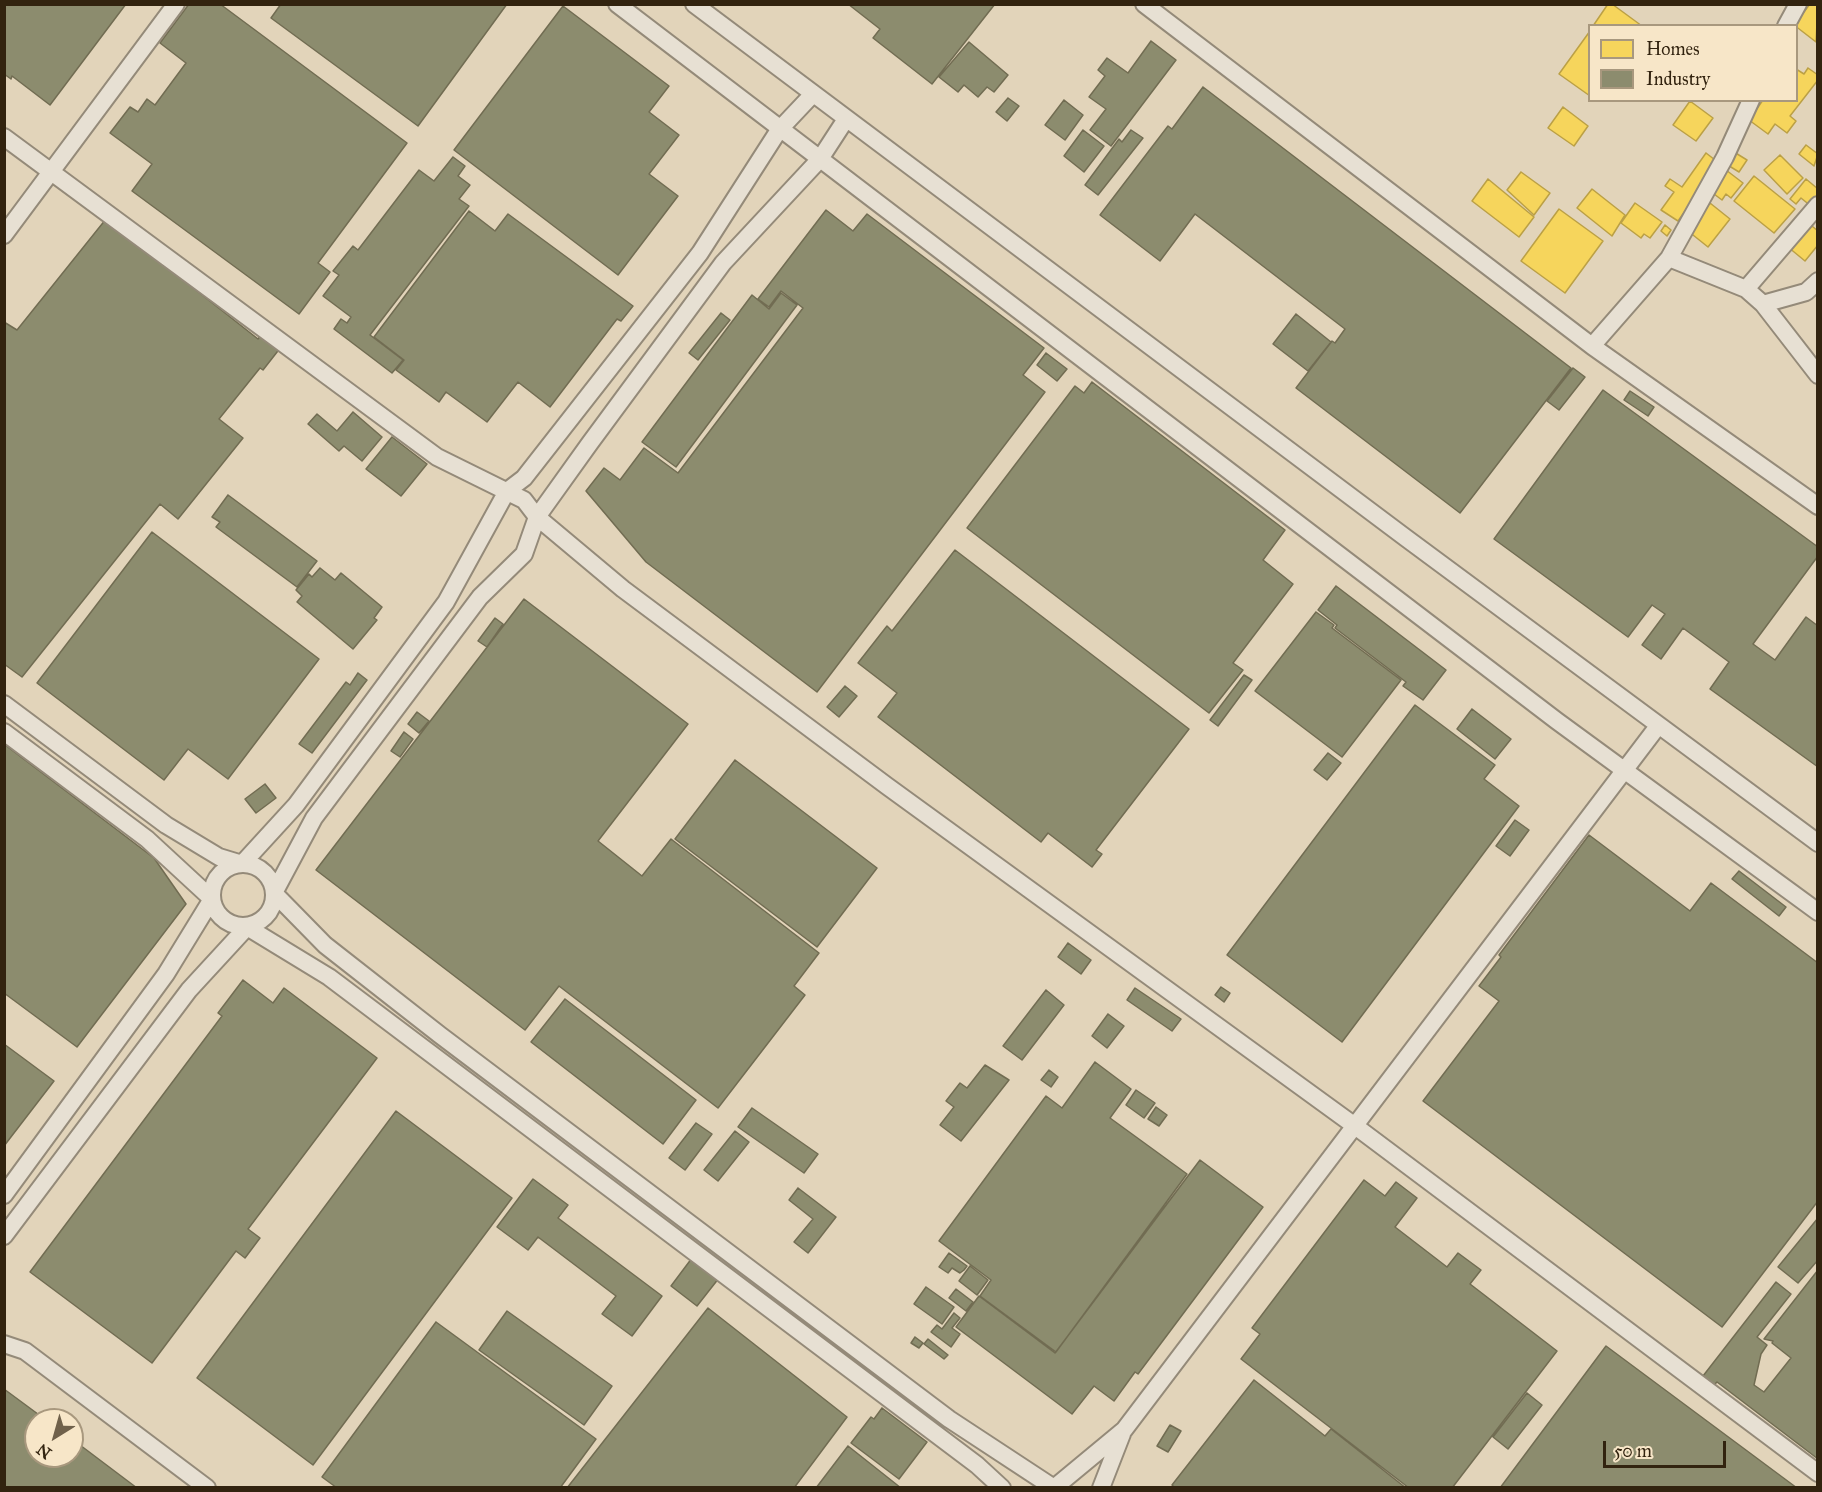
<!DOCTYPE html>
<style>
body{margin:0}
#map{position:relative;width:1822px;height:1492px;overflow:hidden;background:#e2d4ba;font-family:"IM FELL Great Primer",serif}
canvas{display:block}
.frame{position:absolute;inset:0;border:6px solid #32230f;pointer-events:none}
.legend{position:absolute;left:1588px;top:24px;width:210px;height:78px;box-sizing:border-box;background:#f7e6c8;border:2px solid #a8987e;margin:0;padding:8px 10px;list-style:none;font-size:18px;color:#32230f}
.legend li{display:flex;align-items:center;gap:12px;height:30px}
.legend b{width:30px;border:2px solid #a8987e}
.north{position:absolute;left:24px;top:1408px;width:60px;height:60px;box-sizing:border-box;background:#f7e6c8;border:2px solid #a8987e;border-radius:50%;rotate:217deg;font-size:16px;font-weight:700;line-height:24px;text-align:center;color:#32230f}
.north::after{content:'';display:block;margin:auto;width:21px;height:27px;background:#70614b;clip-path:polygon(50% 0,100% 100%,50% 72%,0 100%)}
.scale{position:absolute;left:1603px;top:1441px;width:123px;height:27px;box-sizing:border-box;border:3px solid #32230f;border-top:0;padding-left:8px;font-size:18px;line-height:21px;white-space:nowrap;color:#32230f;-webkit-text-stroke:4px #f7e6c8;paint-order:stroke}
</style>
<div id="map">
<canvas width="1822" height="1492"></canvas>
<div class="frame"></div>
<ul class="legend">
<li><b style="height:16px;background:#f6d55c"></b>Homes</li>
<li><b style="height:16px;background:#8c8c6e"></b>Industry</li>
</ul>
<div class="north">N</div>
<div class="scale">50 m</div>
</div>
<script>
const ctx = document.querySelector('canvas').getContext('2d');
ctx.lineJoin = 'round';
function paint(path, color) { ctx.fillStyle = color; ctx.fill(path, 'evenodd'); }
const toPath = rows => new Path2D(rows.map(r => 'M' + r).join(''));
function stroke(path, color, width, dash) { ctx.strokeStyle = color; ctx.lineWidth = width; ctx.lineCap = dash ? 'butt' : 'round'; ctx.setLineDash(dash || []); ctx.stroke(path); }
const homes = toPath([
 [1608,4,1612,4,1642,26,1593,26,1608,4],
 [1810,4,1818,4,1816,42,1794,25,1810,4],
 [1590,31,1590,96,1559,74,1590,31],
 [1808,68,1818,75,1818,80,1790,116,1796,121,1787,133,1775,124,1768,134,1749,120,1763,100,1796,100,1796,69,1804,74,1808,68],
 [1690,101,1713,118,1696,141,1673,125,1690,101],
 [1563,107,1588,126,1574,146,1548,128,1563,107],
 [1806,145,1818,154,1814,166,1799,154,1806,145],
 [1734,152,1747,160,1739,172,1726,164,1734,152],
 [1706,153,1719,163,1678,221,1661,210,1674,192,1665,186,1670,179,1682,187,1706,153],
 [1780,155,1803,178,1787,194,1764,170,1780,155],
 [1726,170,1743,183,1731,198,1726,194,1722,200,1710,191,1726,170],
 [1521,172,1550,193,1534,215,1507,190,1521,172],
 [1754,176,1795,209,1774,233,1734,201,1754,176],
 [1488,179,1534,217,1519,237,1472,201,1488,179],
 [1806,179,1818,189,1818,200,1812,207,1801,198,1796,204,1790,199,1806,179],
 [1592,189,1625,215,1612,236,1577,208,1592,189],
 [1635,203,1662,222,1650,238,1644,234,1641,238,1621,223,1635,203],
 [1710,203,1730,219,1708,247,1688,231,1710,203],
 [1559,209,1603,241,1565,293,1521,261,1559,209],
 [1807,222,1818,231,1818,245,1805,261,1788,247,1807,222],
 [1665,225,1671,230,1667,236,1661,231,1665,225]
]);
paint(homes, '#f6d55c');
stroke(homes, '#bba045', 1.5);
const industry = toPath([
 [4,4,126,4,50,105,12,76,11,79,4,74,4,4],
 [189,4,220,4,407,143,318,263,330,272,299,314,132,191,152,164,110,133,130,107,138,112,147,99,155,105,186,63,160,43,189,4],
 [281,4,507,4,418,126,271,18,281,4],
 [848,4,995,4,932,84,873,38,880,29,848,4],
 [563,6,669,86,649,112,679,135,649,174,678,196,618,275,454,150,563,6],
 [1151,41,1176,60,1111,146,1090,130,1106,109,1089,97,1105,76,1098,70,1107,58,1128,73,1151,41],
 [969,42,1008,75,994,92,987,87,978,97,964,85,958,92,939,77,969,42],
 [1203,87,1571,368,1460,513,1296,388,1332,341,1335,343,1345,329,1195,214,1160,261,1100,215,1168,126,1172,129,1203,87],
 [1008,98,1019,106,1007,121,996,112,1008,98],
 [1064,100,1083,115,1065,140,1045,125,1064,100],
 [1083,130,1104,146,1084,172,1064,156,1083,130],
 [1131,130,1143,138,1098,195,1085,185,1119,139,1122,142,1131,130],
 [453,157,465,166,458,176,470,185,459,199,469,206,370,335,403,360,392,373,334,329,341,319,347,323,351,317,323,296,339,275,333,271,353,246,358,250,419,170,434,181,453,157],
 [826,210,853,231,867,214,1044,348,1023,375,1045,392,817,692,646,562,586,491,604,468,620,480,644,448,678,473,803,308,781,291,769,307,758,299,826,210],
 [469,211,495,231,508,214,633,306,621,321,617,319,550,407,518,382,487,422,446,392,439,402,396,370,404,360,374,337,469,211],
 [106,219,258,339,263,332,281,347,263,370,260,368,219,419,243,438,178,519,160,504,22,677,4,664,4,322,17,330,106,219],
 [781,293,797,305,676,467,642,442,752,295,769,309,781,293],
 [721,313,730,320,698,360,689,353,721,313],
 [1296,314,1331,342,1308,371,1273,344,1296,314],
 [1046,353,1067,369,1057,381,1037,365,1046,353],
 [1573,368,1585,377,1559,410,1547,401,1573,368],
 [1092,382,1285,530,1263,560,1293,584,1233,663,1243,670,1209,713,967,528,1075,386,1084,393,1092,382],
 [1603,390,1818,547,1818,556,1753,644,1775,660,1806,617,1818,626,1818,767,1710,689,1729,662,1683,628,1661,659,1642,645,1665,614,1652,605,1628,637,1494,539,1603,390],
 [1630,391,1654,407,1648,416,1624,400,1630,391],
 [353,412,382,437,362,461,344,446,339,451,308,424,317,414,337,431,353,412],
 [392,437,427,464,401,496,366,469,392,437],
 [228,495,317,561,297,587,216,527,220,522,212,517,228,495],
 [152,532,319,659,228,779,188,749,164,780,37,683,152,532],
 [955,550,1189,729,1096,850,1102,854,1092,867,1048,833,1041,842,878,717,897,693,858,663,887,626,892,631,955,550],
 [320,568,335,580,341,573,382,607,374,618,377,620,353,649,297,602,302,596,296,590,309,574,312,577,320,568],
 [1336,586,1446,670,1423,700,1403,686,1406,682,1335,628,1337,625,1318,610,1336,586],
 [524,599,688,724,598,841,642,876,671,839,819,953,794,986,805,995,718,1108,559,986,525,1030,316,870,524,599],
 [1316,612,1334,625,1332,628,1401,680,1342,757,1255,691,1316,612],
 [495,618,503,624,487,647,478,641,495,618],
 [358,673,367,680,312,753,299,744,346,682,350,685,358,673],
 [1244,675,1252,680,1218,726,1210,720,1244,675],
 [845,686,857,696,839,717,827,707,845,686],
 [1415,705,1495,765,1484,779,1519,806,1342,1042,1227,955,1415,705],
 [1472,709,1511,739,1495,759,1457,729,1472,709],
 [417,712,429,721,419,733,408,724,417,712],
 [404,732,413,739,400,757,391,751,404,732],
 [4,744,154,858,186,904,77,1047,4,993,4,744],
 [1328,753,1341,763,1327,780,1314,770,1328,753],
 [735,760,877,868,817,947,675,839,735,760],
 [265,784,276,798,256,813,245,799,265,784],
 [1515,820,1529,830,1510,856,1496,846,1515,820],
 [1589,835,1690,911,1711,883,1818,963,1818,1201,1722,1327,1423,1101,1499,1001,1479,986,1501,957,1499,955,1589,835],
 [1739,871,1786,907,1779,916,1732,879,1739,871],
 [1068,943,1091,960,1081,974,1058,957,1068,943],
 [243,980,273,1003,284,988,377,1058,248,1229,260,1238,245,1258,236,1251,152,1363,30,1272,222,1016,218,1013,243,980],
 [1221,987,1230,993,1224,1002,1215,995,1221,987],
 [1135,988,1181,1019,1172,1031,1127,1000,1135,988],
 [1046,990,1064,1005,1022,1060,1003,1046,1046,990],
 [565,999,696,1100,663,1144,531,1042,565,999],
 [1108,1014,1124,1026,1107,1048,1092,1036,1108,1014],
 [4,1044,54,1081,4,1146,4,1044],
 [1095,1062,1131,1089,1110,1118,1187,1174,1056,1352,980,1296,991,1280,939,1241,1046,1096,1062,1108,1095,1062],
 [985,1065,1009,1080,961,1141,940,1125,954,1107,946,1101,960,1083,967,1088,985,1065],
 [1049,1070,1058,1077,1051,1087,1041,1080,1049,1070],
 [1136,1090,1155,1103,1144,1118,1126,1105,1136,1090],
 [1156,1107,1167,1115,1159,1126,1148,1119,1156,1107],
 [752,1108,818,1154,804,1173,738,1127,752,1108],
 [396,1111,512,1198,313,1465,197,1378,396,1111],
 [696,1123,712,1134,685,1170,669,1158,696,1123],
 [735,1131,749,1142,718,1181,704,1170,735,1131],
 [1200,1160,1263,1207,1138,1374,1135,1372,1114,1401,1094,1386,1072,1414,956,1327,979,1296,1055,1353,1200,1160],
 [533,1179,568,1205,558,1218,662,1296,632,1336,602,1314,616,1296,538,1237,528,1250,497,1227,533,1179],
 [1364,1180,1385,1196,1396,1182,1417,1198,1395,1227,1447,1267,1458,1253,1481,1270,1470,1284,1557,1351,1452,1488,1409,1488,1241,1359,1260,1334,1252,1328,1364,1180],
 [798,1188,836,1217,808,1253,794,1242,813,1219,789,1200,798,1188],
 [1818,1218,1818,1260,1798,1283,1778,1267,1818,1218],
 [949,1253,967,1266,964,1270,960,1273,952,1268,948,1273,939,1267,949,1253],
 [692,1258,719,1278,697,1306,671,1286,692,1258],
 [970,1266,988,1280,977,1295,959,1281,970,1266],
 [1818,1270,1818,1459,1717,1382,1714,1385,1703,1376,1776,1282,1791,1294,1757,1337,1767,1345,1761,1354,1754,1385,1764,1392,1791,1358,1772,1343,1773,1341,1764,1339,1818,1270],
 [926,1287,954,1307,942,1324,914,1304,926,1287],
 [956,1289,973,1302,966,1311,949,1298,956,1289],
 [708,1308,847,1417,794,1488,567,1488,708,1308],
 [507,1311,612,1386,584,1425,479,1350,507,1311],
 [954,1313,960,1318,952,1328,960,1334,951,1347,931,1332,937,1325,942,1329,954,1313],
 [436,1322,596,1439,560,1488,337,1488,322,1477,436,1322],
 [915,1337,923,1343,919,1348,911,1343,915,1337],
 [928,1339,948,1355,944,1359,924,1344,928,1339],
 [1606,1346,1797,1488,1500,1488,1606,1346],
 [1254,1380,1325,1436,1331,1429,1406,1488,1175,1488,1172,1485,1254,1380],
 [4,1389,46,1420,36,1420,36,1456,72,1456,72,1439,137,1488,4,1488,4,1389],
 [1527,1393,1542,1405,1508,1449,1493,1437,1527,1393],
 [882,1408,927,1442,899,1479,851,1443,871,1417,874,1419,882,1408],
 [1170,1425,1181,1431,1168,1452,1157,1446,1170,1425],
 [848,1446,901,1488,816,1488,848,1446]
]);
paint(industry, '#8c8c6e');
stroke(industry, '#716c52', 1.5);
const minor = toPath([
 [617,4,1557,721,1818,912],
 [694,4,1406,538,1818,843],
 [1144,4,1592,346,1669,258,1725,157,1751,100],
 [1786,26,1798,4],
 [846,119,820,159,723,263,590,443,537,517,524,554,480,597,314,818,274,893,325,945,440,1035,949,1419,1054,1488],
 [4,137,437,457,524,500,537,517,623,589,887,786,1355,1126,1818,1473],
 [4,235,176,4],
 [1669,258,1746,289,1763,304,1818,375],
 [1746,289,1818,205],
 [1763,304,1806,292,1818,281],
 [1592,346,1818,506],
 [4,704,166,825,219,857,242,864,296,805,446,602,507,491,524,478,700,253,779,130,813,94],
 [4,732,147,839,212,899,166,974,4,1195],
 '212 895a31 31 0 1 1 62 0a31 31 0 1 1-62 0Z',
 [4,1236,189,990,247,927,329,977,977,1465,1002,1488],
 [4,1344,25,1351,207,1488],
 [1054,1488,1124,1430,1658,726],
 [1101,1488,1122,1434]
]);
stroke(minor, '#948a79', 20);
stroke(minor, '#e7e0d3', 16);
</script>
